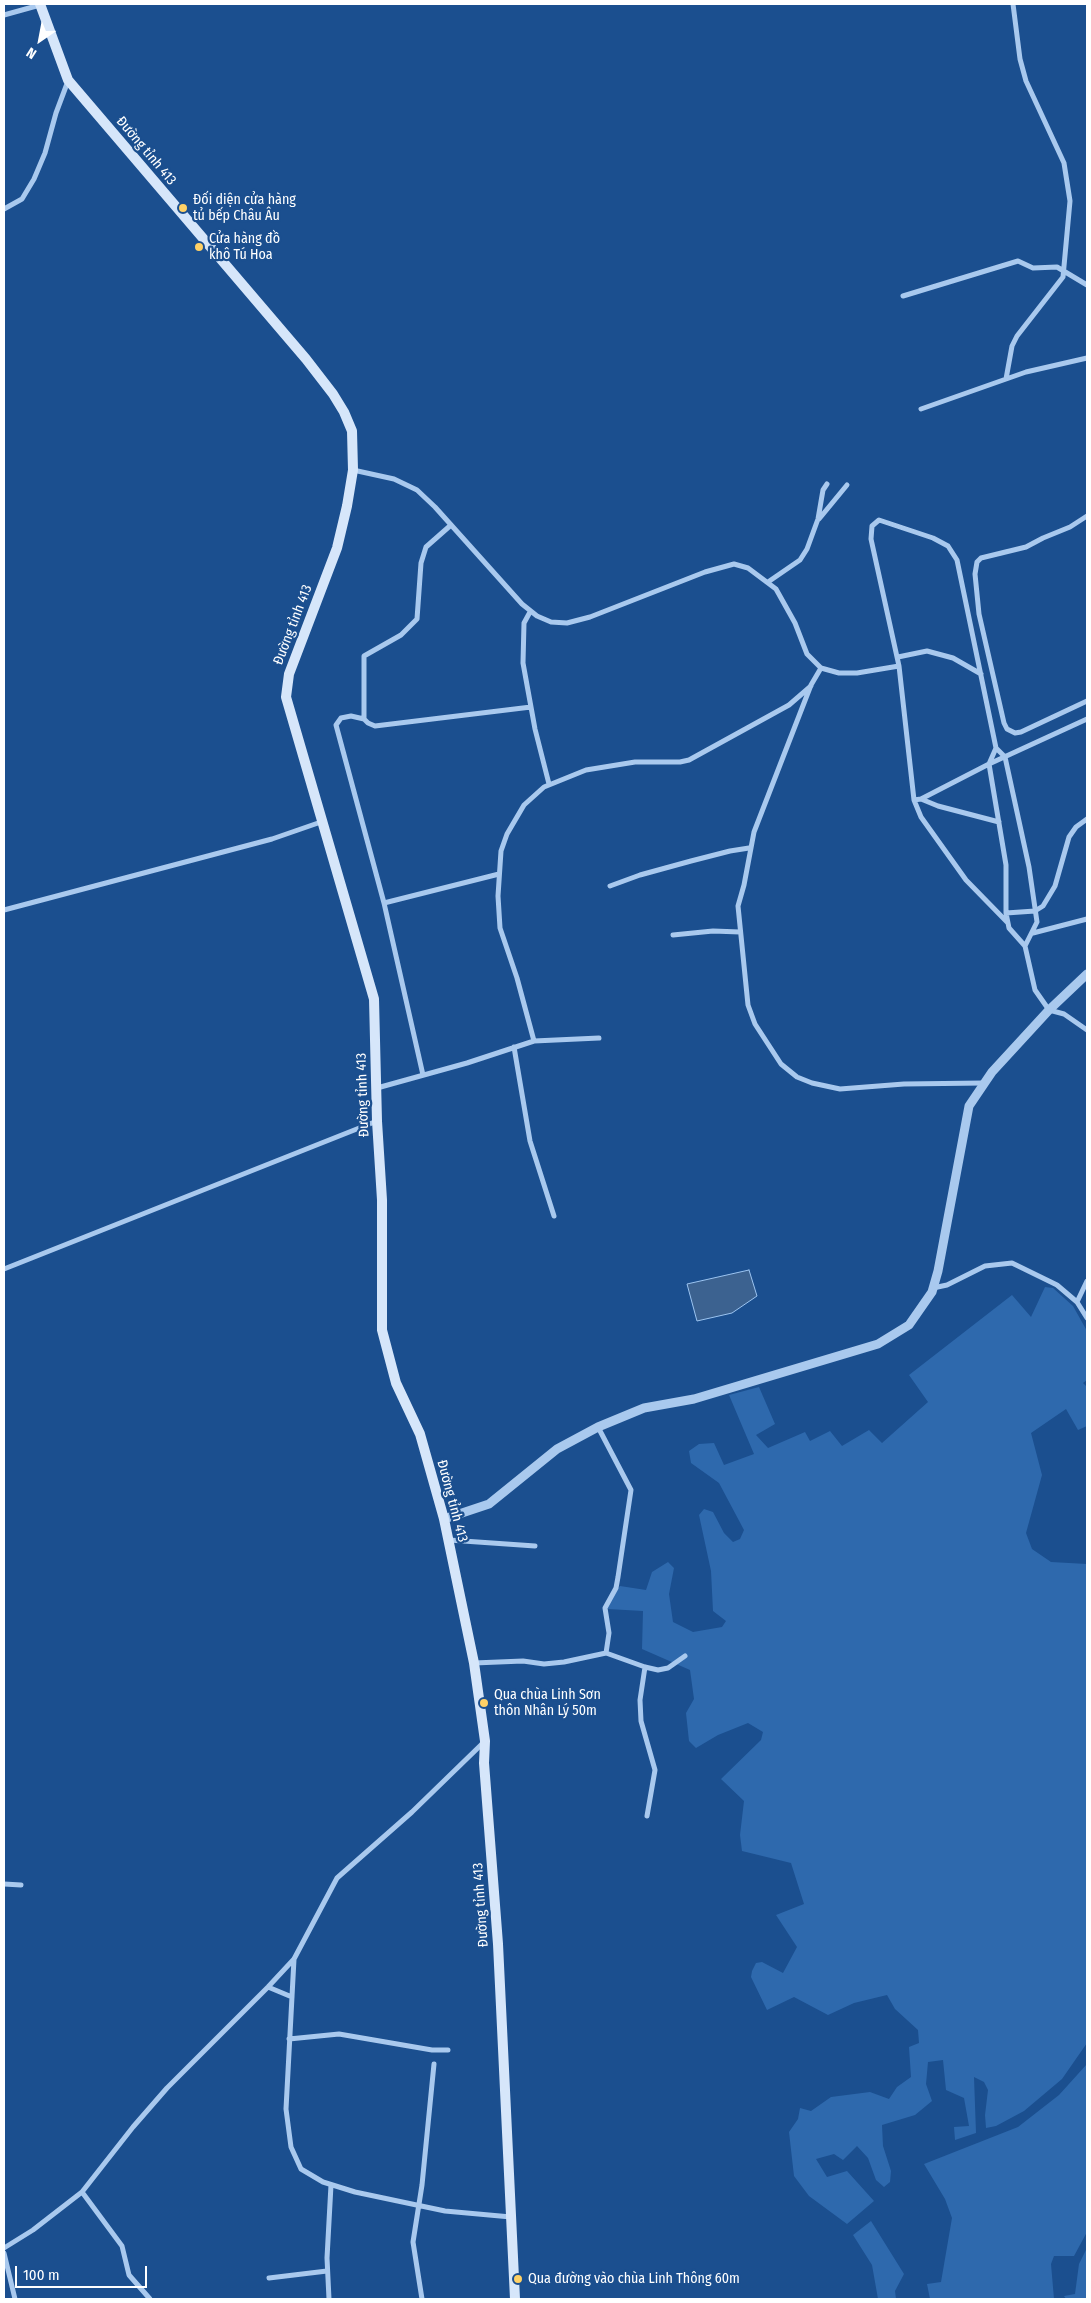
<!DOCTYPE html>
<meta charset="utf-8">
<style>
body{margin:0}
#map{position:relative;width:1091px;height:2303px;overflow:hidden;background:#1b4f8f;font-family:"Fira Sans Condensed",sans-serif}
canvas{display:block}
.frame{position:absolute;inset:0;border:5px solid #fff;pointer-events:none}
.north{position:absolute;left:15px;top:15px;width:50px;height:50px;-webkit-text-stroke:4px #1b4f8f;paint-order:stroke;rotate:213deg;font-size:14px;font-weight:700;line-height:20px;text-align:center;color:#fff}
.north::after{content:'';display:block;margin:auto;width:18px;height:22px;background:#fff;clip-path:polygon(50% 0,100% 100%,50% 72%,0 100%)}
.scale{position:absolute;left:15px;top:2266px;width:132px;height:22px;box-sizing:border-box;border:2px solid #fff;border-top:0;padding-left:6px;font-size:15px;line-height:18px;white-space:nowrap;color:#fff;-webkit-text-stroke:4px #1b4f8f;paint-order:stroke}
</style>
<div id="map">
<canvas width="1091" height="2303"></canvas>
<div class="frame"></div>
<div class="north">N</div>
<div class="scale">100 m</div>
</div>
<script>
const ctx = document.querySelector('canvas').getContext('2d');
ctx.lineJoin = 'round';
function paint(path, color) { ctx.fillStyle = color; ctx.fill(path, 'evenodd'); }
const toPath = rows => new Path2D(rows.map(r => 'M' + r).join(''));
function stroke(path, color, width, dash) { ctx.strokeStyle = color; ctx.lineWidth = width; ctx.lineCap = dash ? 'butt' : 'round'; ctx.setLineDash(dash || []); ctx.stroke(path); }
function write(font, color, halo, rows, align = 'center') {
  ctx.font = font + ' "Fira Sans Condensed",sans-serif'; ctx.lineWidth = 4.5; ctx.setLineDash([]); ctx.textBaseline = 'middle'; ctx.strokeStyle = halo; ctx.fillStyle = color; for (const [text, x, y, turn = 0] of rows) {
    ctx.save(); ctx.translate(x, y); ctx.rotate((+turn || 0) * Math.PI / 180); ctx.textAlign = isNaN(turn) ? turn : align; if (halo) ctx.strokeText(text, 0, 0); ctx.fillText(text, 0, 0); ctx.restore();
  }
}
paint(toPath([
 [1045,1287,1053,1288,1073,1306,1087,1331,1087,1380,1083,1383,1087,1387,1087,1426,1078,1430,1066,1409,1031,1433,1042,1475,1026,1533,1032,1549,1051,1562,1087,1564,1087,2043,1062,2079,1024,2111,996,2126,986,2128,985,2115,988,2090,984,2082,974,2077,976,2133,955,2140,954,2127,969,2126,964,2098,946,2090,943,2060,928,2062,926,2084,932,2101,915,2115,882,2125,883,2146,891,2171,890,2182,884,2187,876,2180,868,2158,857,2146,843,2160,834,2154,816,2159,827,2177,847,2171,874,2201,847,2224,809,2196,794,2176,789,2132,798,2119,800,2108,811,2111,831,2097,870,2092,889,2099,897,2087,911,2077,909,2047,919,2043,918,2030,895,2009,887,1995,854,2003,828,2015,794,1997,767,2010,751,1977,752,1971,756,1963,762,1962,783,1973,797,1947,776,1915,804,1904,791,1863,742,1851,740,1835,744,1801,721,1779,761,1740,763,1732,748,1723,718,1735,696,1748,689,1741,686,1713,694,1699,690,1670,642,1649,643,1611,608,1609,607,1602,620,1586,646,1590,652,1572,668,1562,674,1568,669,1594,673,1622,693,1632,722,1627,726,1621,713,1611,711,1571,699,1515,704,1509,713,1512,724,1533,733,1542,740,1539,744,1530,719,1483,691,1463,689,1451,699,1444,714,1443,724,1465,754,1454,729,1395,759,1387,775,1424,756,1435,768,1448,805,1432,810,1441,830,1431,842,1446,869,1430,882,1443,928,1402,909,1375,1012,1295,1031,1317],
 [1087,2064,1087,2232,1074,2256,1054,2256,1051,2264,1054,2299,930,2299,927,2284,941,2282,952,2218,945,2199,924,2164,1018,2127,1059,2095],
 [871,2221,904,2274,895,2291,896,2299,878,2299,872,2265,853,2235],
 [1087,2248,1087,2299,1066,2299,1064,2296,1075,2294,1079,2264]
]), '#2e69ad');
const water = toPath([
 [749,1270,757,1296,732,1313,697,1321,687,1284,749,1270]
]);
paint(water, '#3c6290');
stroke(water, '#9cc4f0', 1);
stroke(toPath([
 [4,15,40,5],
 [4,209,22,199,34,179,45,153,56,113,68,81],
 [903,296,1018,261,1033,268,1057,267,1087,285],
 [1006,379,1012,346,1017,336,1063,277,1070,201,1064,163,1026,81,1020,59,1013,4],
 [921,409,1026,372,1087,358],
 [353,470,394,479,417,490,435,507,522,604,537,616,551,622,567,623,590,617,705,572,734,564,748,568,776,589,795,623,807,654,821,668],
 [1087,516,1070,527,1043,538,1026,547,981,558,977,562,975,574,979,614,1004,723,1007,729,1015,733,1021,732,1087,701],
 [819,519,847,485],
 [768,582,800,560,807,549,818,519,823,490,827,484],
 [530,612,524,623,523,663,535,729,549,784],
 [898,657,927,651,953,658,981,674],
 [899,666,857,673,839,673,821,668,811,685,754,832,744,885,738,906,748,1005,755,1024,781,1064,797,1077,812,1083,840,1089,904,1084,983,1083],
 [364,719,368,723,375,726,531,707],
 [996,748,989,764,1006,865,1006,913,1009,928,1025,946,1035,990,1049,1010,1064,1014,1087,1030],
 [921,799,938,806,999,822],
 [914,800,921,799,989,764,1087,719],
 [610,886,640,875,691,861,730,851,749,848],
 [384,903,499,874],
 [4,910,272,839,321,822],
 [1006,913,1035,911,1043,906,1055,886,1069,837,1076,827,1087,819],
 [1007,922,966,880,921,817,914,800,899,666,871,539,872,526,879,520,933,538,948,546,957,560,996,748,1005,757,1029,867,1037,922,1025,946],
 [1033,933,1087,919],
 [673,935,713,931,740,932],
 [534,1041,517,978,500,928,498,896,501,851,507,834,524,805,544,787,586,770,635,762,680,762,689,760,789,705,811,686],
 [514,1047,530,1141,554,1216],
 [423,1075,384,903,336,725,341,718,351,716,364,719,364,656,401,635,417,619,421,563,426,547,451,525],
 [377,1088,467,1063,534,1041,599,1038],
 [4,1269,377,1121],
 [933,1288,947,1285,985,1266,1012,1263,1057,1285,1077,1302,1087,1318],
 [1077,1302,1087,1281],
 [598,1427,631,1490,618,1577,616,1588,605,1608,609,1633,606,1653],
 [449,1540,535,1546],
 [474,1663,523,1661,544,1664,564,1662,606,1653,645,1667,658,1670,668,1668,685,1656],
 [645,1667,640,1700,641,1721,655,1770,647,1816],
 [4,1884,21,1885],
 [294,1959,286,2109,291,2147,301,2169,323,2182,355,2192,445,2211,511,2217],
 [268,1987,292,1997],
 [289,2039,339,2034,432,2050,448,2050],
 [82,2192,122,2246,129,2275,150,2299],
 [4,2248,33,2230,82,2192,133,2127,167,2088,268,1987,294,1959,337,1878,412,1812,483,1743],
 [4,2253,15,2299],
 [269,2278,327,2271],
 [329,2299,327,2258,331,2185],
 [422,2299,413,2242,422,2185,434,2064]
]), '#a9c9ee', 5);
stroke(toPath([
 [444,1519,489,1504,557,1449,598,1427,644,1408,694,1399,878,1344,909,1325,932,1292,938,1271,969,1106,992,1072,1049,1010,1087,974]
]), '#a9c9ee', 9);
stroke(toPath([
 [40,4,68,80,306,359,333,394,344,412,352,431,353,470,347,506,337,548,289,674,286,697,374,999,377,1121,382,1200,382,1330,396,1383,420,1434,444,1519,474,1663,485,1741,484,1763,498,1944,515,2299]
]), '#d6e6fa', 10);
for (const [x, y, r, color] of [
 [183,208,5,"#ffd166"],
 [199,247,5,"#ffd166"],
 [484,1703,5,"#ffd166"],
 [518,2279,5,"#ffd166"]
]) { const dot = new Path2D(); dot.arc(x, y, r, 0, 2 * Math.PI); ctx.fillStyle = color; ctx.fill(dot); stroke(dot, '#1b4f8f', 2); }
write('14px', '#fff', '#1b4f8f', [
 ["Đường tỉnh 413",146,151,50],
 ["Đường tỉnh 413",293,625,-69],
 ["Đường tỉnh 413",363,1095,-92],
 ["Đường tỉnh 413",452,1501,75],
 ["Đường tỉnh 413",481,1905,-94]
]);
write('14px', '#fff', '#1b4f8f', [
 ["Đối diện cửa hàng",193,200],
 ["tủ bếp Châu Âu",193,216],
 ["Cửa hàng đồ",209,239],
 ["khô Tú Hoa",209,255],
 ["Qua chùa Linh Sơn",494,1695],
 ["thôn Nhân Lý 50m",494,1711],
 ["Qua đường vào chùa Linh Thông 60m",528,2279]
], 'left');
</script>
